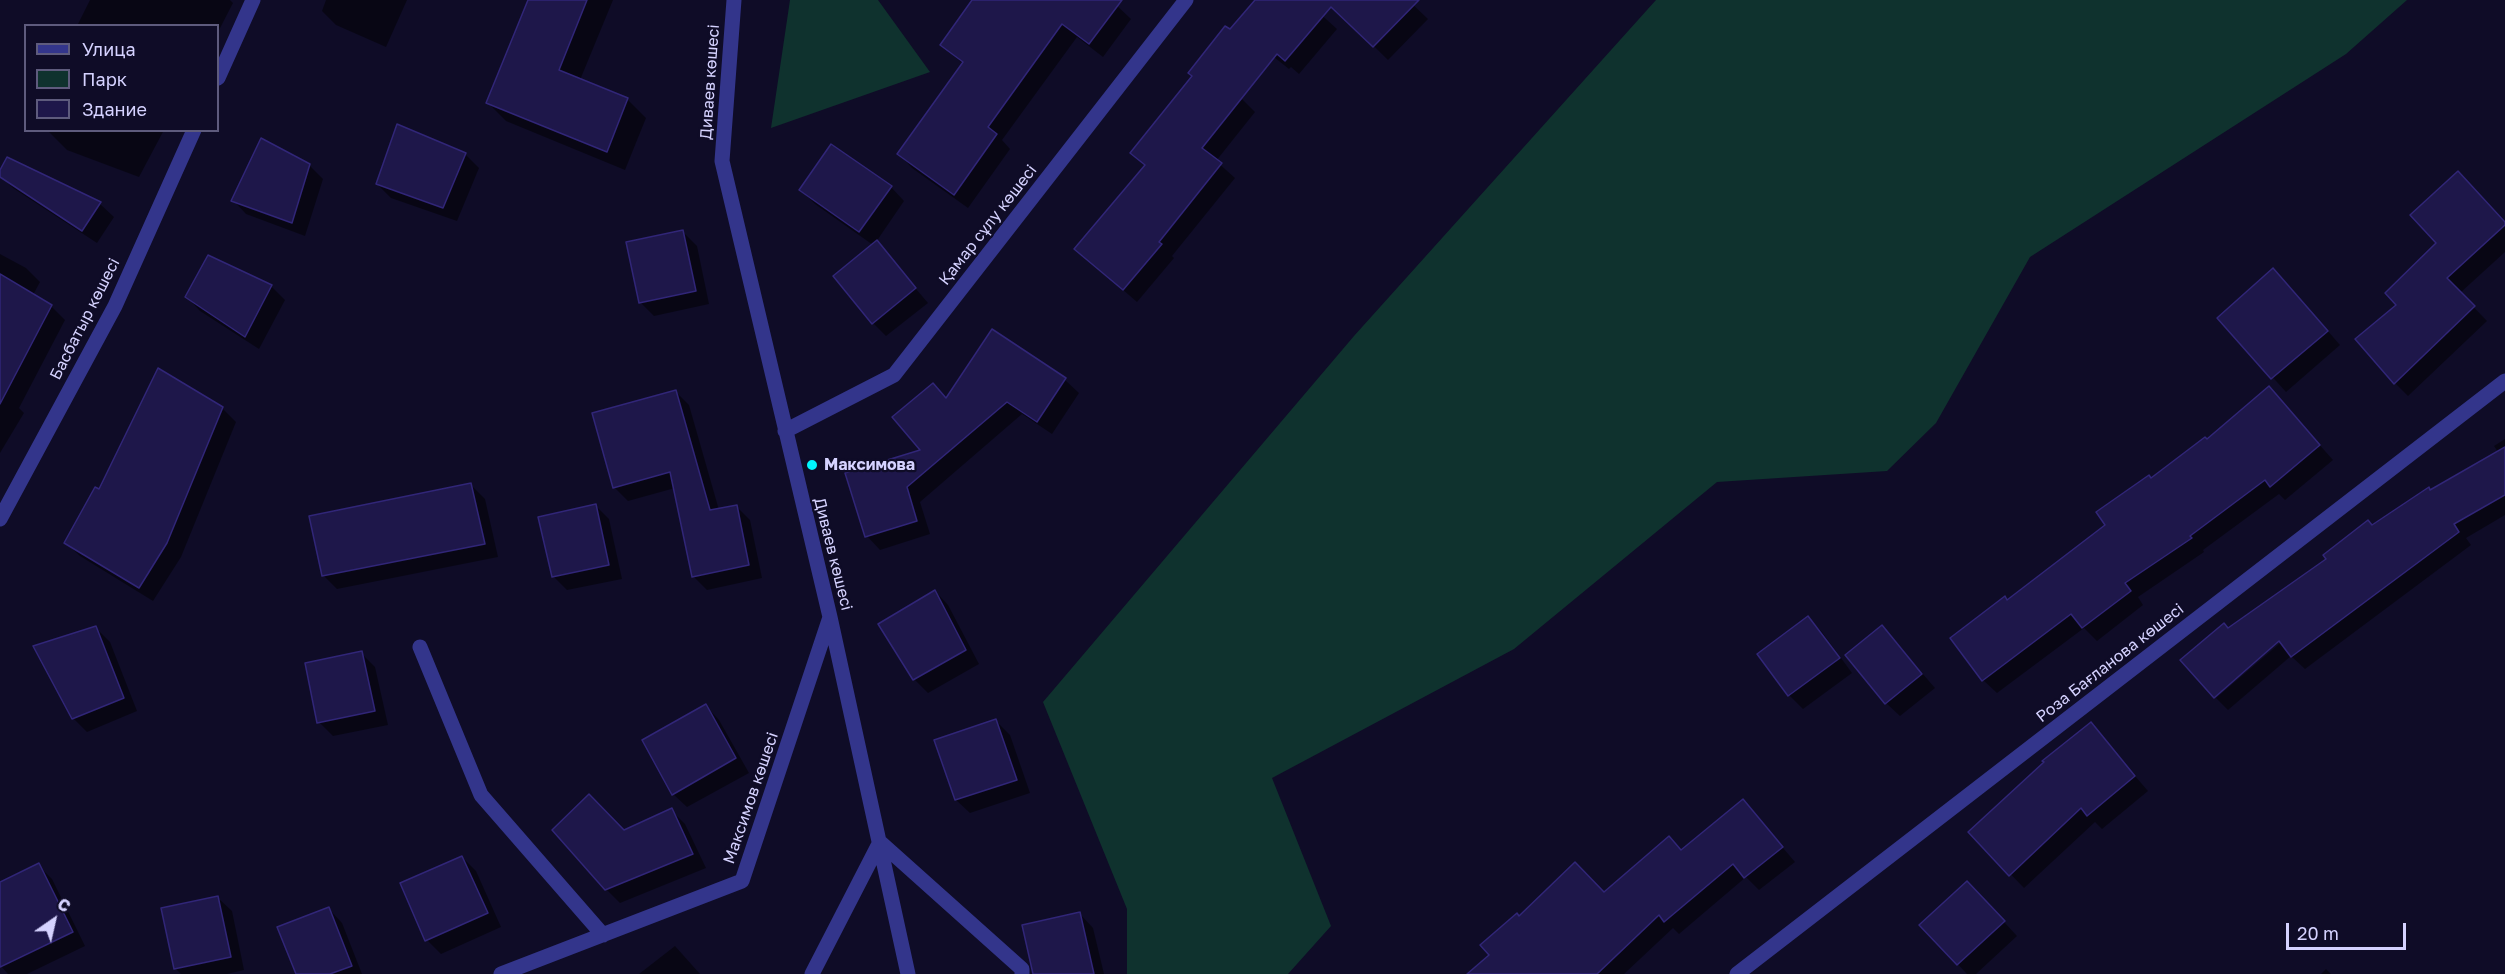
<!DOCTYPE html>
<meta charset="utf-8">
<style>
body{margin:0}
#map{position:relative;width:2505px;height:974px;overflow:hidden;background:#0f0c27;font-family:"Golos Text",sans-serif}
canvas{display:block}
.legend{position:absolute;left:24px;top:24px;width:195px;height:108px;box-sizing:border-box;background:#0f0c27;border:2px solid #5e5b7d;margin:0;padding:8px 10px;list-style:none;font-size:18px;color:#d5d2ff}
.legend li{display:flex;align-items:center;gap:12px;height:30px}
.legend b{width:30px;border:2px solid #5e5b7d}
.north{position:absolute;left:24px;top:890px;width:60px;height:60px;-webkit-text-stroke:4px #0f0c27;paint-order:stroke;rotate:34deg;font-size:16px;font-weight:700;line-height:24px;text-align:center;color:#d5d2ff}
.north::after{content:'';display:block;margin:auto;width:21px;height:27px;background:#d5d2ff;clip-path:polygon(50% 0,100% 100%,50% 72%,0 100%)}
.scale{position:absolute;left:2286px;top:923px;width:120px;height:27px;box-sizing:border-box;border:3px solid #d5d2ff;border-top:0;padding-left:8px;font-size:18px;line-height:21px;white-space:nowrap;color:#d5d2ff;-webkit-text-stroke:4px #0f0c27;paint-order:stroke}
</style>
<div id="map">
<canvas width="2505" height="974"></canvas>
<ul class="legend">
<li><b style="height:8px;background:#33358b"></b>Улица</li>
<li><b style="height:16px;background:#0f322e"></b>Парк</li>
<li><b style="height:16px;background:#1e174a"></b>Здание</li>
</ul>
<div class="north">С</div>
<div class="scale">20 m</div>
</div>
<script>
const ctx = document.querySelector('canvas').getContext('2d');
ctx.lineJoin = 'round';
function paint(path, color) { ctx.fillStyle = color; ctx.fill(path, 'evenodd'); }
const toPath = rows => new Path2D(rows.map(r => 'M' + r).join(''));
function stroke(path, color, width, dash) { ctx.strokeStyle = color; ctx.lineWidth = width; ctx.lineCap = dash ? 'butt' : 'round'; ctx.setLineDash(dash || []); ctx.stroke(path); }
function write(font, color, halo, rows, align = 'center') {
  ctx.font = font + ' "Golos Text",sans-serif'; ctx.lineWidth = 4.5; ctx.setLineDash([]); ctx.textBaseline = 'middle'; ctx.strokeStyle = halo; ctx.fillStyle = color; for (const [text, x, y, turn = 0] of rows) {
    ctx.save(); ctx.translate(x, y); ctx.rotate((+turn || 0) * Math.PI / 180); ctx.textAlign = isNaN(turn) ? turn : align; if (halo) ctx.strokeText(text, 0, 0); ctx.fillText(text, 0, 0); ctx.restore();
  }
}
paint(toPath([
 [790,0,878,0,930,72,771,128],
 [1656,0,2407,0,2346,54,2030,257,1936,423,1887,471,1717,482,1514,649,1272,778,1331,926,1288,974,1127,974,1127,909,1043,702,1354,336]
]), '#0f322e');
paint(toPath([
 [90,0,230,0,233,3,218,32,218,26,77,26],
 [326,0,407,0,386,47,336,25,322,11],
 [530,0,613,0,580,80,628,100,646,118,625,170,506,121,488,103],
 [974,0,1111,0,1131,19,1103,57,1077,37,1002,140,1010,149,968,208,912,168,899,154,963,64,942,45],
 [1257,0,1305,0,1337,29,1299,74,1291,67,1289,69,1250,38],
 [1327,0,1408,0,1428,19,1388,60],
 [1241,98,1255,112,1216,161,1235,178,1172,256,1174,258,1137,302,1076,249,1145,166,1132,153],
 [50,130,164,130,139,177,67,150,49,132],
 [465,154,479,168,457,221,391,198,377,184],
 [309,165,323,179,305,236,246,214,233,200],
 [0,173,100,204,114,217,97,243,13,188,0,176],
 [891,187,904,201,876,242,928,303,886,336,873,323,873,245,815,204,801,190],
 [2505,223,2505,252,2460,293,2487,321,2408,396,2395,383,2398,305],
 [683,232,697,246,709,304,654,316,640,302],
 [0,254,26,268,40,282,33,295,51,306,65,320,19,408,24,413,0,453],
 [2287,284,2340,345,2286,392,2219,318],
 [271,286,285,300,259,349,200,311,187,297],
 [992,331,1065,380,1079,393,1052,434,1022,414,920,502,930,534,880,550,867,536,922,451,933,385,947,399],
 [2269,388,2333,460,2285,500,2279,494,2203,550,2204,552,2138,597,2143,605,2097,641,2084,628,1997,693,1983,680,2008,601,2107,525,2151,479,2207,441],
 [676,392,689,405,719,510,736,506,750,520,762,578,707,590,693,576,675,488,628,501,614,487],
 [222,408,236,422,181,557,153,601,80,556,66,543,99,491],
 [2505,439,2505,515,2466,538,2471,545,2305,669,2291,656,2228,710,2216,698,2286,638,2229,630,2373,527,2498,452,2494,446],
 [471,485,485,499,498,557,337,589,323,575],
 [596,506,609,519,622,579,567,590,553,576],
 [935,591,948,605,979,664,928,693,914,679],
 [1808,618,1822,632,1852,673,1803,709,1789,695,1759,654],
 [1882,627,1935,688,1900,716,1886,703],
 [96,628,110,642,137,711,87,732,73,718],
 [361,653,375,667,388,725,333,736,319,722],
 [706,706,719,720,749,773,687,807,673,794],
 [996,721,1010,735,1030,793,970,813,956,800],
 [2090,724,2148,791,2102,829,2095,822,2024,888,1970,832],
 [1743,801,1795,862,1759,890,1746,877,1679,934,1673,928,1624,974,1470,974,1491,956,1519,918,1604,893,1669,838,1682,851],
 [671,810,685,824,706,868,620,903,606,889,624,832],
 [462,857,476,871,501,927,441,954,427,940],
 [38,865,52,879,85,946,27,974,8,974,0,965,0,883],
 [1980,896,2017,936,1976,974,1967,974,1921,925],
 [218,898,232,911,244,970,227,974,181,974,175,968],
 [329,909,342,923,362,974,297,974],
 [1080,914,1093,928,1104,974,1035,974],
 [675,946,700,974,639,974],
 [2326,969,2331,974,2321,974]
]), '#0007');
const building = toPath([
 [528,0,587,0,559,70,628,98,607,152,486,103,528,0],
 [972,0,1122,0,1089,44,1062,24,988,127,997,134,954,195,897,154,963,62,940,45,972,0],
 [1255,0,1419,0,1373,47,1331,7,1285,61,1277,54,1202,148,1222,163,1159,242,1162,244,1123,290,1074,249,1145,165,1130,153,1192,76,1188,73,1225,26,1230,29,1255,0],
 [397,124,466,153,443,208,376,184,397,124],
 [261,138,310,164,292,223,231,201,261,138],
 [831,144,892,186,859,232,799,190,831,144],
 [7,157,101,202,82,231,0,177,0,170,7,157],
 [2458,171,2505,222,2505,225,2447,278,2475,306,2394,384,2355,339,2396,305,2385,293,2436,243,2410,215,2458,171],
 [683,230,696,291,639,303,626,242,683,230],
 [877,240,916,288,872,324,833,276,877,240],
 [208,255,272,285,245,337,185,297,208,255],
 [2273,268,2328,331,2271,379,2217,318,2273,268],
 [0,274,52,305,0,404,0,274],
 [992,329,1066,378,1037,422,1007,402,907,487,917,521,865,537,845,473,920,450,892,417,933,383,946,398,992,329],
 [158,368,223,407,167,543,139,588,64,543,95,487,99,489,158,368],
 [2269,386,2320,445,2270,487,2265,480,2190,536,2192,538,2125,583,2131,591,2082,628,2071,614,1982,681,1950,638,2005,596,2007,600,2105,525,2096,512,2149,475,2151,478,2205,437,2207,439,2269,386],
 [676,390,710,510,737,505,749,565,692,577,670,472,613,488,592,413,676,390],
 [2505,447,2505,495,2454,524,2459,532,2291,657,2279,641,2214,698,2180,660,2224,623,2228,628,2326,559,2323,555,2368,520,2372,525,2429,487,2430,490,2505,447],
 [471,483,485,544,322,576,309,516,471,483],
 [596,504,609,565,552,577,538,517,596,504],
 [935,590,966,650,913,680,878,624,935,590],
 [1808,616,1840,658,1788,696,1757,654,1808,616],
 [1882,625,1922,674,1885,704,1845,655,1882,625],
 [96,626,124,698,72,719,33,646,96,626],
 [362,651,375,711,317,723,305,663,362,651],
 [706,704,736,758,672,795,642,740,706,704],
 [996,719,1017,780,955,800,934,740,996,719],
 [2091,722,2135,776,2087,816,2081,808,2009,876,1968,832,2044,762,2042,761,2091,722],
 [589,794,624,830,672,808,693,854,605,890,552,830,589,794],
 [1743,799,1783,847,1744,878,1733,864,1664,922,1659,915,1597,974,1467,974,1489,955,1480,945,1517,913,1519,916,1575,862,1604,892,1669,836,1681,850,1743,799],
 [462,856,488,913,425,941,400,883,462,856],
 [39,863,73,932,0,967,0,882,39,863],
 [1967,881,2005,921,1957,965,1919,925,1967,881],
 [218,896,231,957,174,969,161,908,218,896],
 [329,907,352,966,330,974,296,974,277,927,329,907],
 [1080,912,1094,974,1033,974,1022,925,1080,912]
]);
paint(building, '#1e174a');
stroke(building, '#312678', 1.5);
stroke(toPath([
 [734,0,722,161,830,617,908,974],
 [218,78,253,0],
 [785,431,894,375,1186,0],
 [0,519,115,306,194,130],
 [420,647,481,795,603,935],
 [501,974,742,881,830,617],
 [812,974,880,842,1022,969,1022,974],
 [1737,974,2505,381]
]), '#33358b', 15);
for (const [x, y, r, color] of [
 [812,465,6,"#00f4fd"]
]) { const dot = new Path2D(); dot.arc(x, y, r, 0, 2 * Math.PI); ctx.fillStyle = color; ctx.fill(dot); stroke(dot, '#0f0c27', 2); }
write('16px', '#d5d2ff', '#0f0c27', [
 ["Диваев көшесі",710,82,-86],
 ["Қамар сұлу көшесі",988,225,-52],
 ["Басбатыр көшесі",85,319,-63],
 ["Диваев көшесі",833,554,76],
 ["Роза Бағланова көшесі",2110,663,-38],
 ["Максимов көшесі",751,798,-71]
]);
write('bold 16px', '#d5d2ff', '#0f0c27', [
 ["Максимова",824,465]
], 'left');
</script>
